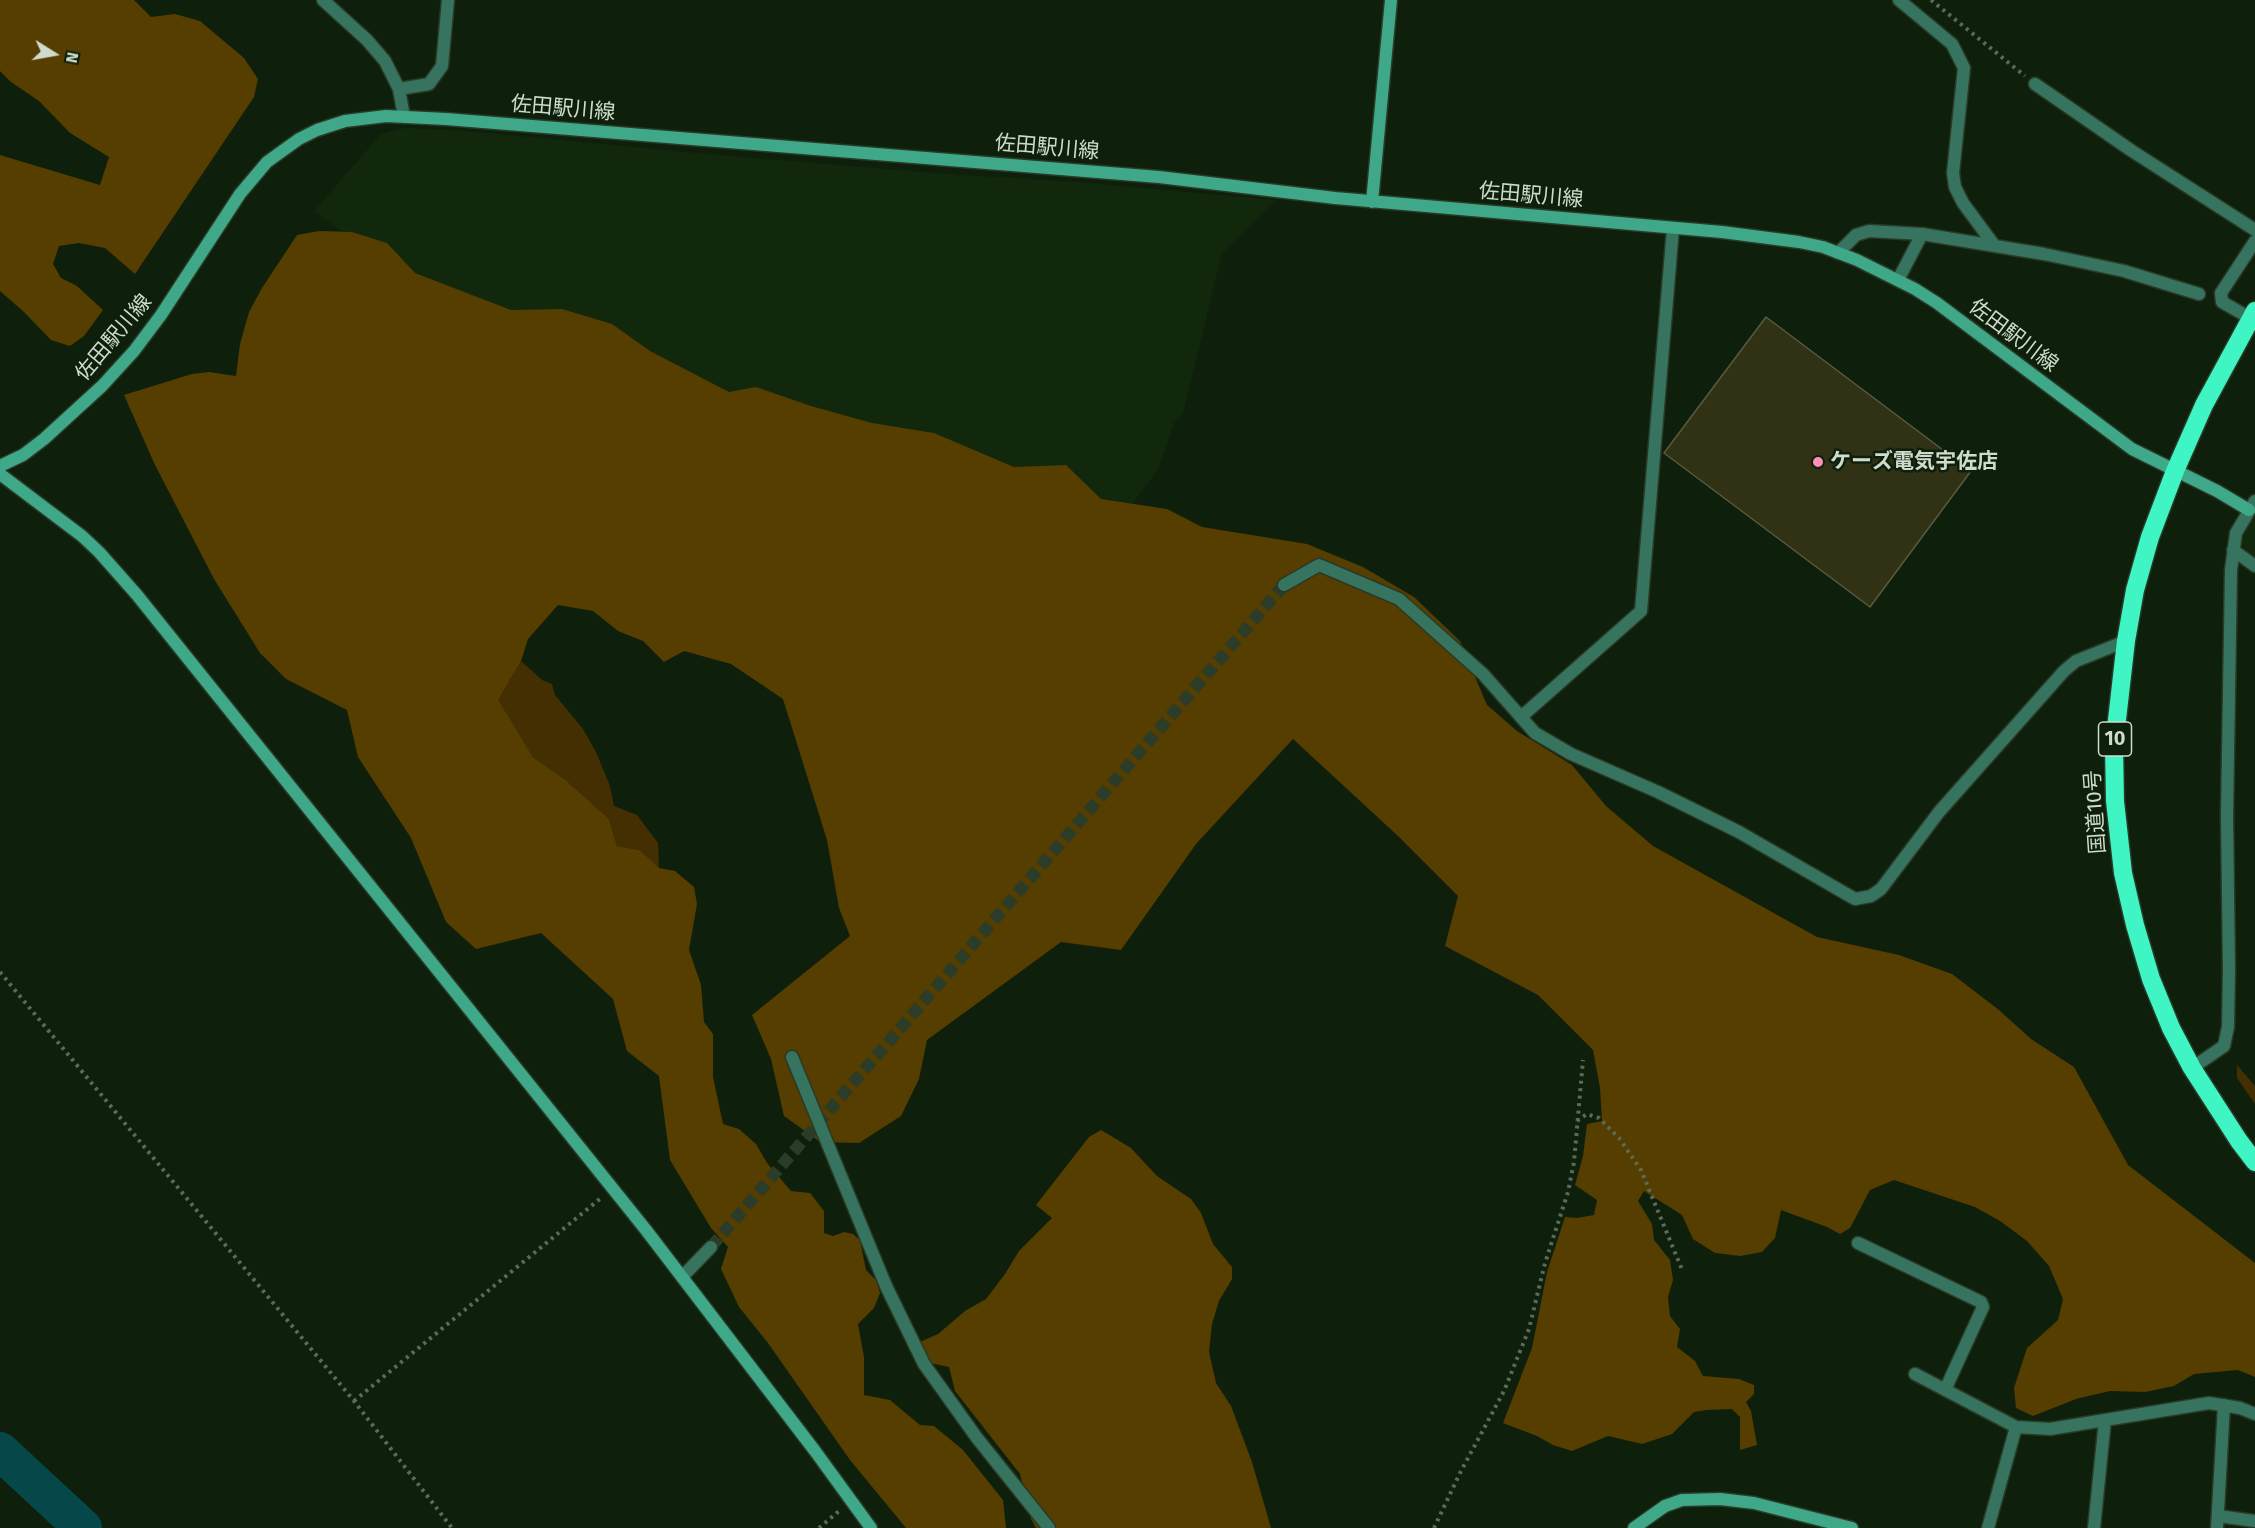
<!DOCTYPE html>
<meta charset="utf-8">
<style>
body{margin:0}
#map{position:relative;width:2255px;height:1528px;overflow:hidden;background:#0e200b;font-family:"Fira Sans",sans-serif}
canvas{display:block}
.north{position:absolute;left:24px;top:24px;width:60px;height:60px;-webkit-text-stroke:4px #0e200b;paint-order:stroke;rotate:101deg;font-size:16px;font-weight:700;line-height:24px;text-align:center;color:#cfdbcd}
.north::after{content:'';display:block;margin:auto;width:21px;height:27px;background:#cfdbcd;clip-path:polygon(50% 0,100% 100%,50% 72%,0 100%)}
</style>
<div id="map">
<canvas width="2255" height="1528"></canvas>
<div class="north">N</div>
</div>
<script>
const ctx = document.querySelector('canvas').getContext('2d');
ctx.lineJoin = 'round';
function paint(path, color) { ctx.fillStyle = color; ctx.fill(path, 'evenodd'); }
const toPath = rows => new Path2D(rows.map(r => 'M' + r).join(''));
function stroke(path, color, width, dash) { ctx.strokeStyle = color; ctx.lineWidth = width; ctx.lineCap = dash ? 'butt' : 'round'; ctx.setLineDash(dash || []); ctx.stroke(path); }
function write(font, color, halo, rows, align = 'center') {
  ctx.font = font + ' "Fira Sans","Noto Sans JP",sans-serif'; ctx.lineWidth = 5; ctx.setLineDash([]); ctx.textBaseline = 'middle'; ctx.strokeStyle = halo; ctx.fillStyle = color; for (const [text, x, y, turn = 0] of rows) {
    ctx.save(); ctx.translate(x, y); ctx.rotate((+turn || 0) * Math.PI / 180); ctx.textAlign = isNaN(turn) ? turn : align; if (halo) ctx.strokeText(text, 0, 0); ctx.fillText(text, 0, 0); ctx.restore();
  }
}
paint(toPath([
 [405,128,466,131,697,153,934,173,1077,182,1275,200,1222,253,1183,414,1174,423,1158,470,1130,507,875,435,635,375,439,304,314,211,381,134],
 [2255,511,2255,558,2239,542]
]), '#11280d');
paint(toPath([
 [521,661,542,680,552,684,555,695,583,729,596,752,610,786,614,806,637,815,658,843,659,868,640,850,617,846,609,819,567,781,533,757,497,700],
 [2237,1065,2255,1086,2255,1104,2237,1078]
]), '#432f02');
paint(toPath([
 [0,0,134,0,151,17,175,14,200,21,244,58,258,79,254,97,135,274,105,248,79,243,59,246,53,264,61,278,77,286,103,310,84,336,70,346,51,340,24,312,0,291,0,155,100,185,109,157,70,133,39,101,11,82,0,71],
 [319,231,352,232,387,243,415,273,511,310,562,309,612,324,650,351,729,392,756,387,811,406,872,423,934,433,1014,467,1066,465,1101,499,1167,509,1202,527,1307,544,1363,567,1414,597,1460,641,1487,705,1517,731,1572,765,1606,806,1653,846,1817,937,1899,955,1952,974,1999,1010,2031,1039,2074,1067,2128,1165,2255,1263,2255,1377,2238,1370,2194,1374,2174,1386,2145,1392,2110,1391,2076,1399,2033,1416,2016,1408,2014,1388,2027,1348,2058,1320,2063,1299,2049,1266,2027,1241,2000,1221,1975,1207,1894,1180,1870,1190,1850,1228,1840,1234,1827,1227,1781,1210,1775,1238,1762,1252,1740,1256,1715,1253,1693,1239,1682,1215,1644,1191,1638,1201,1652,1224,1654,1240,1670,1260,1673,1280,1668,1297,1670,1316,1680,1329,1677,1347,1695,1361,1703,1376,1739,1379,1754,1385,1754,1394,1746,1402,1751,1411,1757,1445,1740,1450,1740,1417,1732,1409,1706,1410,1694,1412,1672,1434,1642,1444,1608,1436,1572,1451,1553,1445,1537,1436,1503,1423,1532,1348,1547,1272,1565,1217,1577,1218,1594,1215,1597,1200,1575,1185,1583,1156,1587,1124,1602,1121,1600,1088,1593,1050,1538,995,1445,946,1458,896,1398,836,1293,739,1196,844,1121,950,1061,942,927,1040,919,1079,901,1116,859,1143,820,1142,784,1116,771,1059,752,1015,850,936,839,908,827,840,783,699,731,664,684,651,664,662,643,641,618,631,593,611,558,605,528,639,521,661,498,700,533,757,567,781,609,819,617,846,640,850,659,868,675,871,694,887,697,904,689,950,701,985,704,1022,713,1034,713,1077,723,1124,739,1129,756,1144,767,1163,791,1191,810,1193,824,1211,824,1233,833,1236,844,1232,853,1234,860,1240,866,1270,876,1280,880,1293,874,1308,858,1324,864,1357,864,1395,890,1400,920,1425,934,1426,963,1450,1003,1500,1006,1528,906,1528,850,1460,768,1343,739,1307,721,1269,728,1247,711,1228,670,1160,659,1076,627,1051,613,999,541,933,476,949,446,922,411,838,358,757,347,710,286,679,260,653,214,579,155,465,124,395,192,374,209,372,236,376,240,344,249,312,262,288,297,235],
 [1101,1130,1131,1148,1157,1176,1191,1199,1201,1213,1213,1244,1232,1267,1232,1279,1219,1301,1212,1324,1209,1352,1216,1383,1231,1406,1252,1462,1271,1528,1036,1528,1031,1519,1020,1474,955,1391,949,1367,916,1360,913,1345,938,1334,965,1311,986,1299,1005,1274,1019,1251,1052,1218,1036,1205,1089,1137]
]), '#563d00');
stroke(toPath([
 [0,1451,83,1528]
]), '#06484a', 38);
const building = toPath([
 [1766,317,1971,471,1870,607,1664,453,1766,317]
]);
paint(building, '#303115');
stroke(building, '#595b3d', 1.5);
stroke(toPath([
 [711,1247,1284,585]
]), '#2b3c28', 12, [12, 6]);
const street = toPath([
 [323,0,367,40,385,61,399,89,404,117],
 [1899,0,1952,44,1964,68,1953,173,1955,187,1963,203,1994,245],
 [2035,84,2132,151,2255,230],
 [399,89,429,84,442,66,448,0],
 [1838,253,1856,235,1869,231,1922,234,2044,254,2124,271,2199,294],
 [1898,280,1922,234],
 [2250,318,2222,302,2221,293,2255,241],
 [2233,550,2255,566],
 [1284,585,1319,565,1399,599,1483,674,1535,733,1571,754,1658,792,1739,832,1855,899,1871,896,1881,889,1939,812,2064,671,2076,661,2126,641],
 [1521,717,1641,611,1673,228],
 [792,1057,886,1286,924,1364,977,1438,1049,1528],
 [2192,1068,2224,1046,2228,1027,2229,970,2227,816,2231,570,2236,533,2255,501],
 [1858,1243,1981,1302,1983,1307,1945,1390],
 [682,1277,711,1247],
 [1915,1374,2016,1427,2050,1429,2209,1403,2240,1408,2255,1414],
 [2218,1516,2255,1521],
 [1988,1528,2016,1427],
 [2094,1528,2105,1420],
 [2217,1528,2224,1405]
]);
const secondary = toPath([
 [1372,202,1391,0],
 [0,466,23,455,44,439,102,386,134,351,161,315,240,194,267,162,299,139,317,130,345,121,386,116,446,119,1159,177,1335,198,1722,232,1799,242,1823,247,1857,260,1915,289,1937,303,2132,449,2217,491,2249,510],
 [0,474,82,536,99,552,137,595,646,1230,815,1451,871,1528],
 [1634,1528,1665,1506,1682,1500,1720,1499,1754,1503,1852,1528]
]);
const highway = toPath([
 [2255,311,2204,405,2175,471,2150,537,2135,590,2126,641,2114,746,2115,801,2123,873,2135,925,2151,979,2171,1028,2192,1068,2239,1141,2255,1162]
]);
stroke(street, '#293a26', 15);
stroke(secondary, '#293a26', 15);
stroke(highway, '#293a26', 21);
stroke(toPath([
 [1931,0,2025,76],
 [0,972,354,1401,452,1528],
 [1577,1121,1587,1114,1599,1118,1619,1138,1641,1170,1683,1272],
 [354,1401,601,1198],
 [819,1528,839,1511],
 [1434,1528,1460,1473,1504,1391,1529,1329,1545,1263,1568,1192,1574,1162,1583,1060]
]), '#5b6b59', 4, [3, 4.5]);
stroke(street, '#377460', 12);
stroke(secondary, '#3ea888', 12);
stroke(highway, '#3ef5c3', 18);
for (const [x, y, r, color] of [
 [1818,462,6,"#ff8eba"]
]) { const dot = new Path2D(); dot.arc(x, y, r, 0, 2 * Math.PI); ctx.fillStyle = color; ctx.fill(dot); stroke(dot, '#0e200b', 2); }
for (const [x, y, w] of [
 [2115,739,33]
]) { const box = new Path2D(); box.roundRect(x - w / 2, y - 17, w, 34, 4.5); ctx.fillStyle = '#0e200b'; ctx.fill(box); stroke(box, '#cfdbcd', 1.5); }
write('bold 20px', '#cfdbcd', null, [
 ["10",2115,739]
]);
write('21px', '#cfdbcd', '#0e200b', [
 ["佐田駅川線",563,109,5],
 ["佐田駅川線",1047,148,5],
 ["佐田駅川線",1531,196,5],
 ["佐田駅川線",2013,336,37],
 ["佐田駅川線",114,338,-50],
 ["国道10号",2096,812,-94]
]);
write('bold 21px', '#cfdbcd', '#0e200b', [
 ["ケーズ電気宇佐店",1830,462]
], 'left');
</script>
